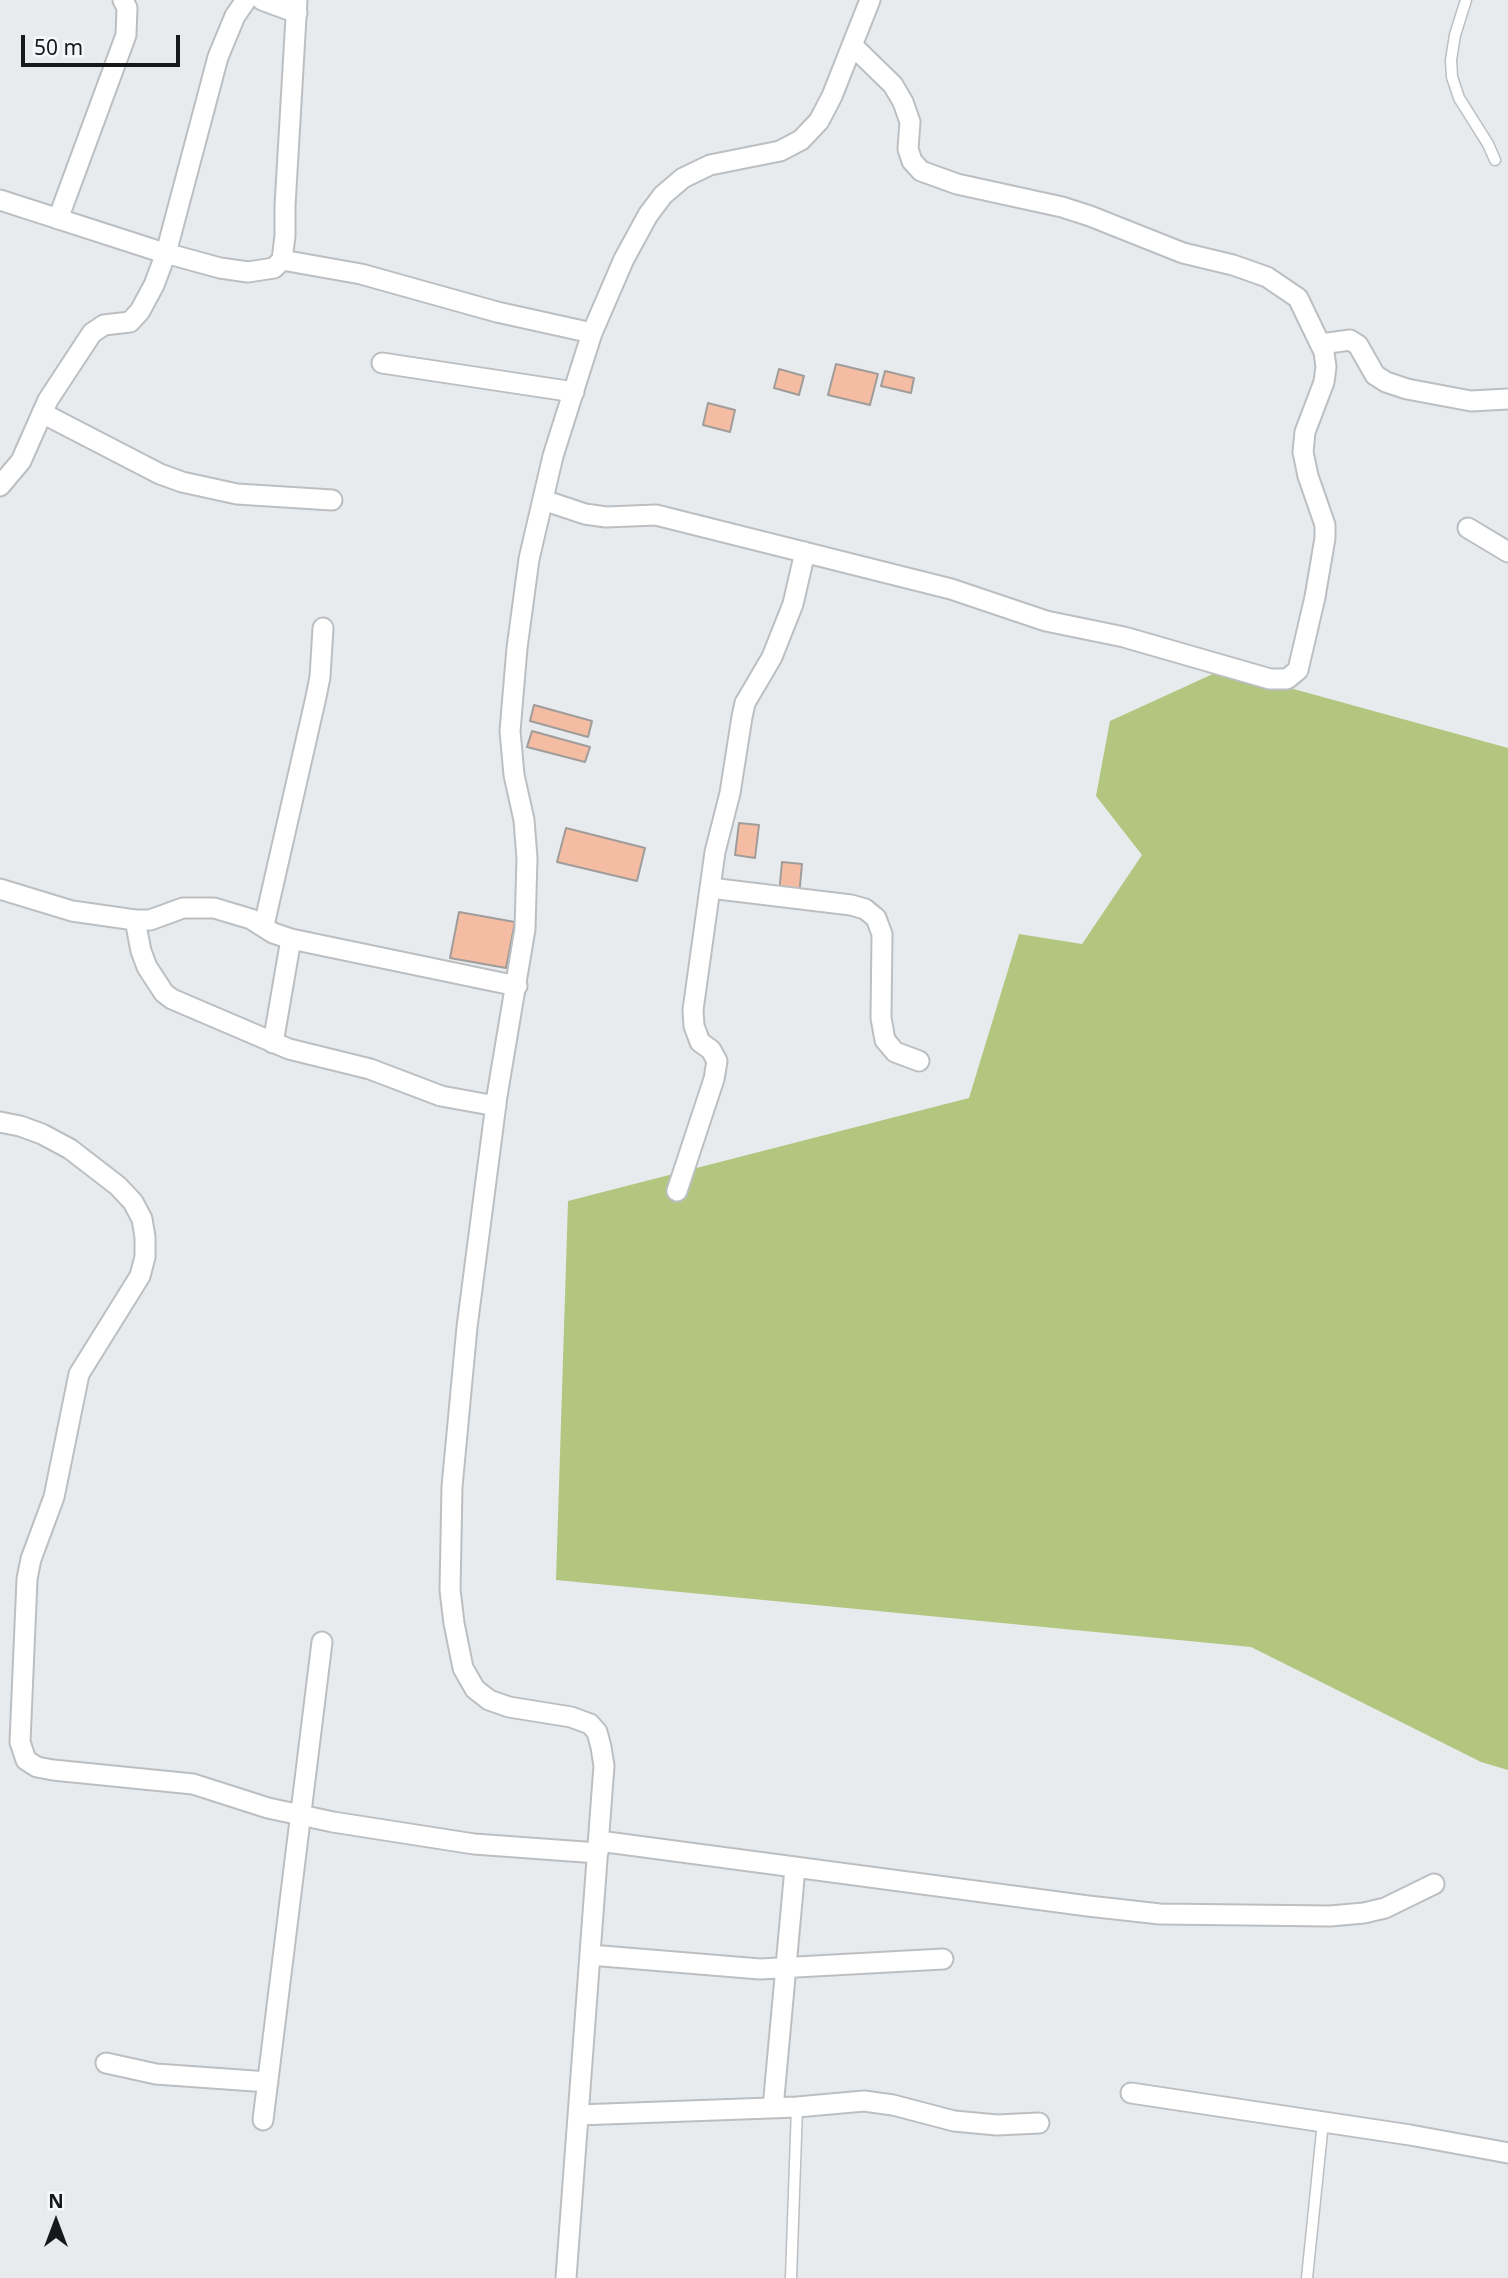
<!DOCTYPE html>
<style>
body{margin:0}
#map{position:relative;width:1508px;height:2278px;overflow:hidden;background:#e8ebee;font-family:"Noto Sans",sans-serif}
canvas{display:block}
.north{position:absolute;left:21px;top:2187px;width:70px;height:70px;-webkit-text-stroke:5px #f5f8fc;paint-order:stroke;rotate:0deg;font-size:19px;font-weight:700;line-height:28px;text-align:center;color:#171819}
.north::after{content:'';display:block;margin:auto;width:24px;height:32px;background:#171819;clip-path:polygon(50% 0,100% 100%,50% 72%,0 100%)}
.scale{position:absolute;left:21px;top:35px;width:159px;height:32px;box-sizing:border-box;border:4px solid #171819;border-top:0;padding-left:9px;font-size:21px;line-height:24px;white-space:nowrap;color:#171819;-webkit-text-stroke:5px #f5f8fc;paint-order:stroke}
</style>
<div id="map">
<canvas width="1508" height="2278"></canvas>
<div class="north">N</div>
<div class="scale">50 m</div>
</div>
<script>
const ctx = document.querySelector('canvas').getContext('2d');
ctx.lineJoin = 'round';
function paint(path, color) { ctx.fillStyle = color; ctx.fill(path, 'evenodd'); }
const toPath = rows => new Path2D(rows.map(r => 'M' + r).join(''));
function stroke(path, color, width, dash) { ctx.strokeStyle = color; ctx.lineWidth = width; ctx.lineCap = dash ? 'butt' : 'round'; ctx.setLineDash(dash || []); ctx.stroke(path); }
paint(toPath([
 [1215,673,1279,685,1508,748,1508,1770,1481,1762,1251,1647,556,1580,568,1201,969,1098,1019,934,1082,944,1142,855,1096,796,1110,721]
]), '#b2c67f');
const building = toPath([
 [836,364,878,374,870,405,828,395,836,364],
 [779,369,804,376,799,395,774,388,779,369],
 [885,371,914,378,911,393,881,386,885,371],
 [708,403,735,410,730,432,703,425,708,403],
 [534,705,592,721,588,737,530,721,534,705],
 [532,731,590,747,585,762,527,747,532,731],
 [739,823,759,825,755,858,735,855,739,823],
 [566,828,645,848,637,881,557,862,566,828],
 [782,862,802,864,799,896,779,894,782,862],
 [459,912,515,922,506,968,450,958,459,912]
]);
paint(building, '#f4bda3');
stroke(building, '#a09c9a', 2);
const lane = toPath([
 [1466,0,1455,35,1451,60,1452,77,1459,98,1488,144,1495,160],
 [791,2278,797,2107],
 [1307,2278,1323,2122]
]);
const street = toPath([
 [262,0,297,13],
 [0,200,158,251,220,268,248,272,274,268,282,260,285,236,285,206,297,0],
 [58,219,126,35,127,8,123,0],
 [282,260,361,274,497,312,592,333],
 [1321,344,1350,340,1358,345,1375,375,1386,382,1407,389,1471,401,1508,399],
 [382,363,574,392],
 [42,413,160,474,182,482,237,494,332,500],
 [0,486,21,461,48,400,92,333,104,325,130,322,140,311,154,285,166,253,218,57,235,16,246,0],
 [543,500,585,514,606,517,656,515,951,589,1046,621,1124,637,1270,679,1287,679,1298,670,1315,597,1325,538,1325,525,1308,476,1303,452,1305,432,1324,382,1326,367,1324,352,1298,298,1267,277,1233,265,1183,253,1090,216,1062,207,957,184,921,171,912,161,908,149,910,122,903,102,893,85,853,46],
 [1468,528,1508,552],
 [710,888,851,905,865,909,876,918,882,934,881,1018,885,1040,895,1052,919,1061],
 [0,889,72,911,135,920,150,920,183,908,214,908,251,919,273,933,291,939,517,986],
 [135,920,141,951,147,967,164,993,172,999,289,1049,370,1069,441,1096,496,1106],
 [264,925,316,697,320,677,323,628],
 [273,1043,291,939],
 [0,1122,20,1126,42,1134,70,1149,118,1186,133,1202,142,1219,145,1237,145,1257,140,1276,79,1374,54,1497,31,1559,27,1579,20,1742,26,1760,37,1767,53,1770,193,1784,268,1808,333,1822,474,1844,598,1853],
 [677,1191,714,1079,717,1061,711,1050,700,1042,694,1026,693,1010,715,852,730,793,742,717,745,703,772,657,793,604,805,552],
 [599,1841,1088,1906,1160,1914,1330,1916,1364,1913,1385,1908,1434,1884],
 [590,1955,760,1969,943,1959],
 [106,2063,156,2074,268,2082],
 [1131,2093,1410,2135,1508,2153],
 [773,2108,795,1868],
 [578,2115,797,2107,864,2101,893,2105,954,2121,997,2125,1039,2123],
 [263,2120,322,1642],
 [566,2278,602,1792,604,1766,601,1747,597,1732,590,1724,571,1717,509,1707,489,1700,475,1689,463,1668,454,1623,450,1590,452,1487,467,1327,497,1096,525,929,527,858,524,820,514,775,510,731,517,648,529,559,553,456,592,333,624,259,648,215,663,195,683,178,710,165,780,151,801,140,819,121,832,96,870,0]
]);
stroke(lane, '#bcbfc2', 13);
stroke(street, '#bcbfc2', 23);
stroke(lane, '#fff', 10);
stroke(street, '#fff', 19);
</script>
